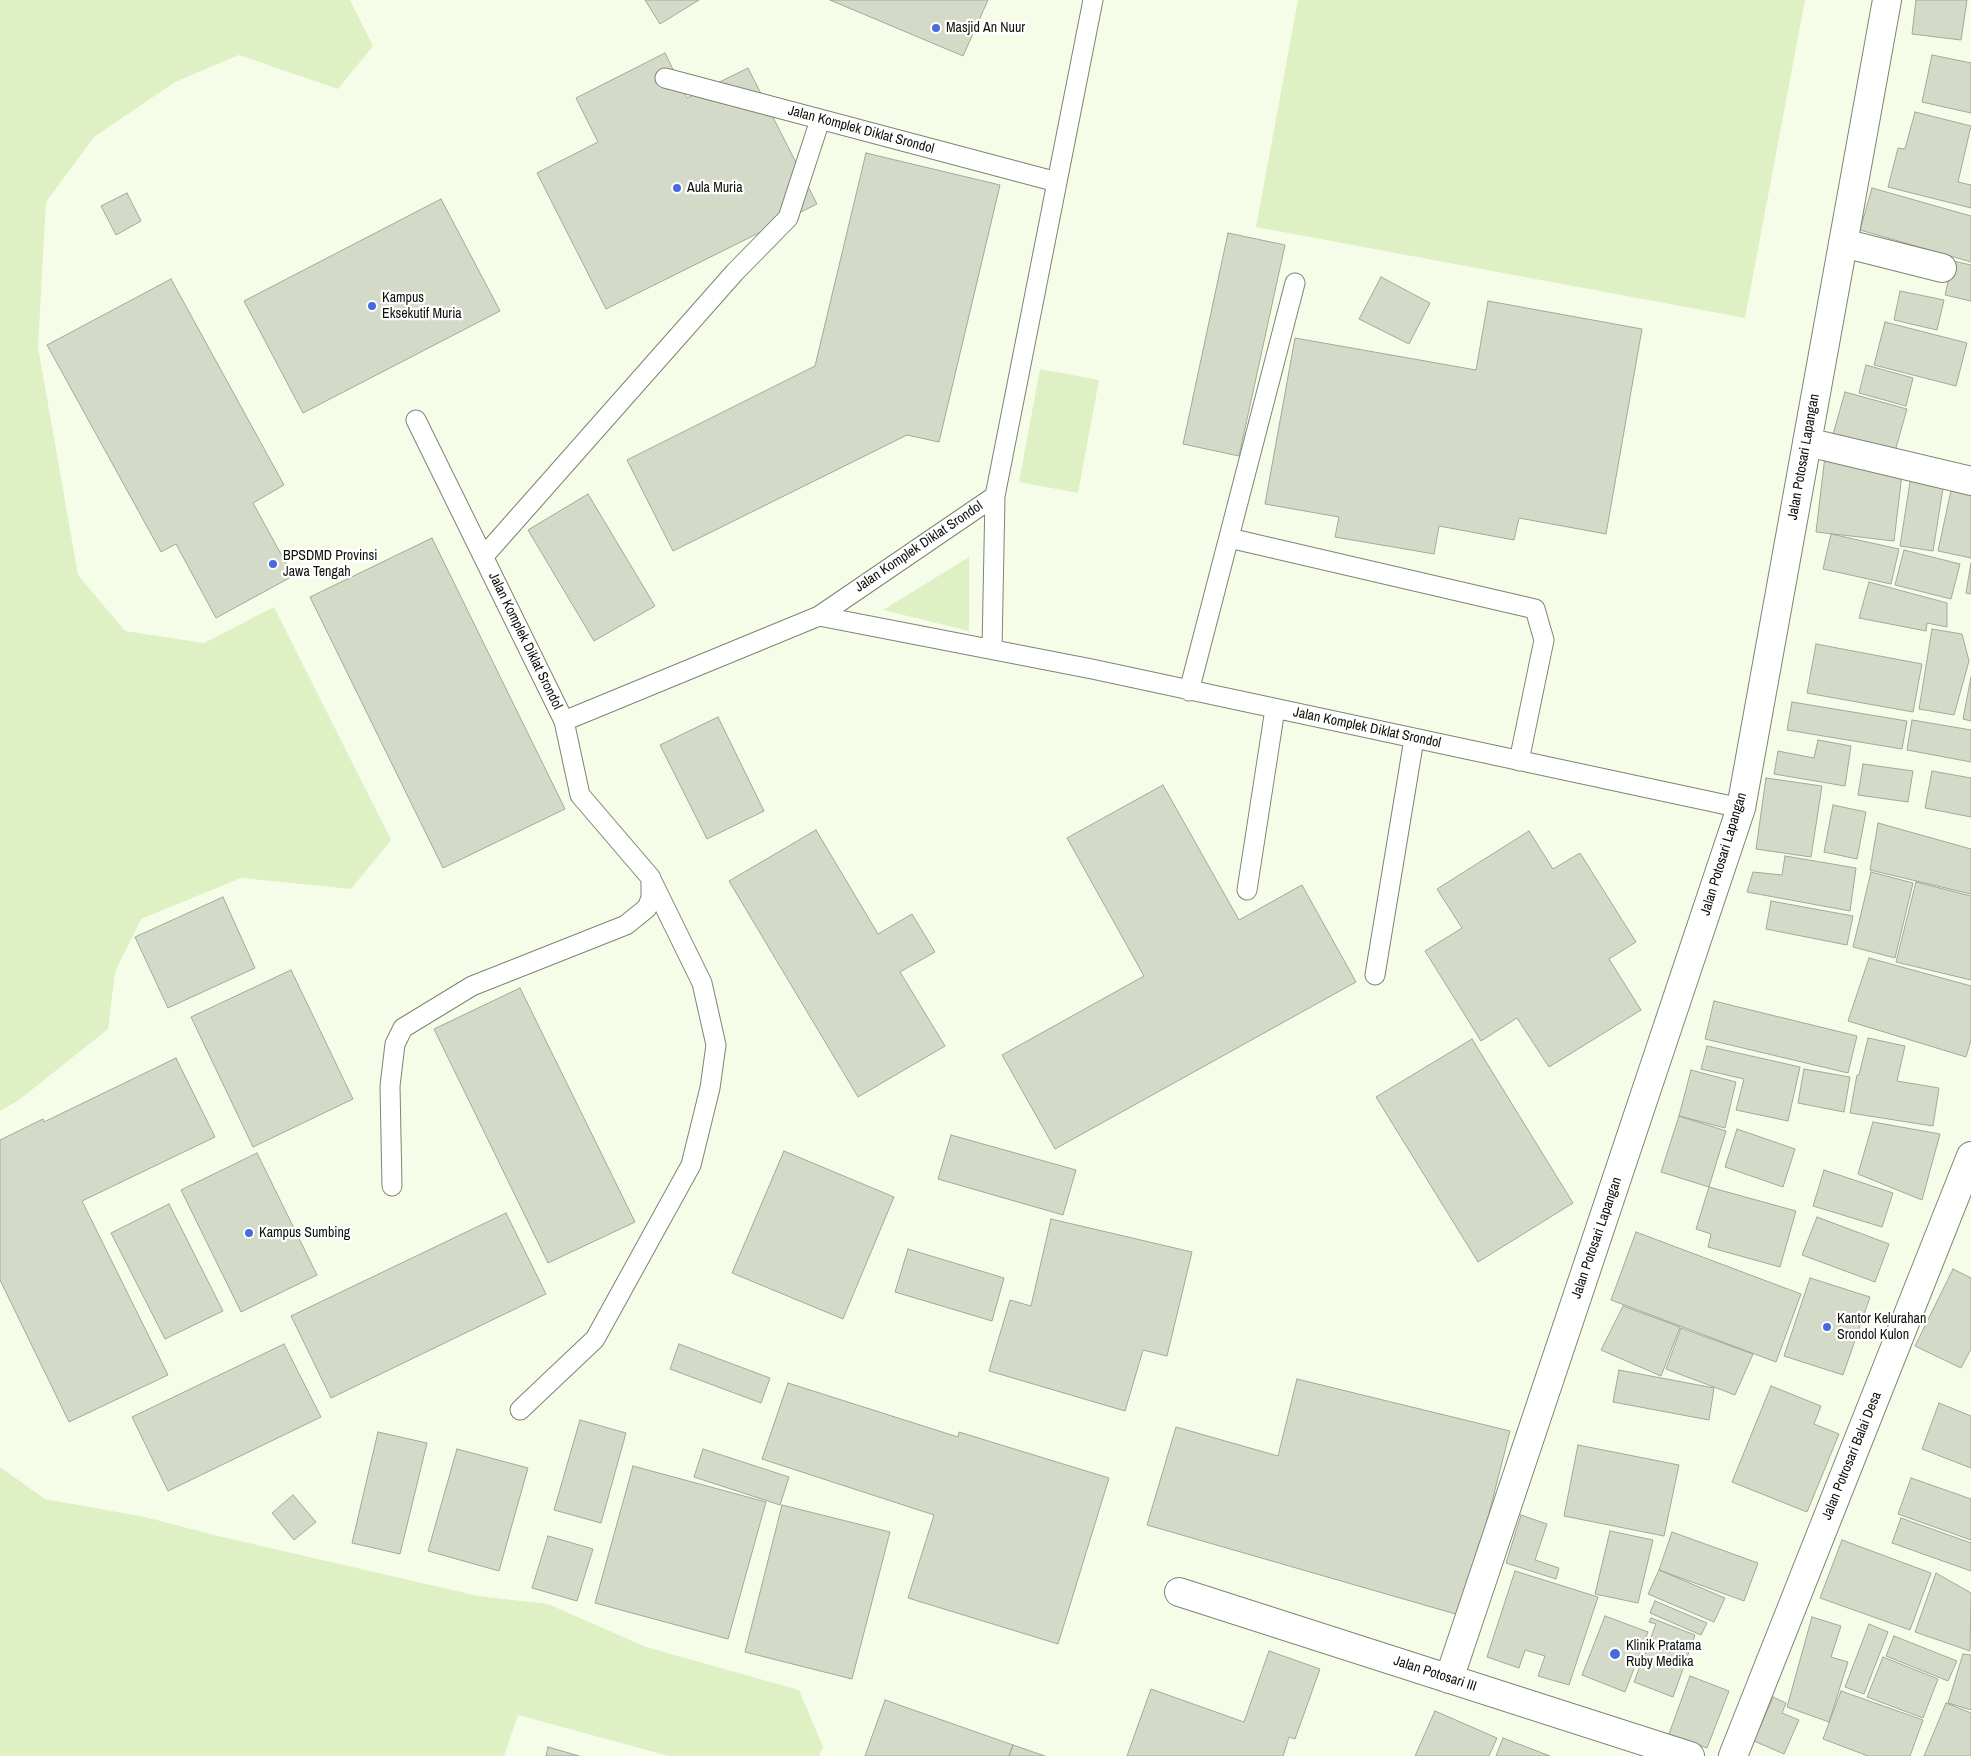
<!DOCTYPE html>
<style>
body{margin:0}
canvas{display:block;background:#f5fde9}
</style>
<canvas width="1971" height="1756"></canvas>
<script>
const ctx = document.querySelector('canvas').getContext('2d');
ctx.lineJoin = 'round';
function paint(path, color) { ctx.fillStyle = color; ctx.fill(path, 'evenodd'); }
const toPath = rows => new Path2D(rows.map(r => 'M' + r).join(''));
function stroke(path, color, width, dash) { ctx.strokeStyle = color; ctx.lineWidth = width; ctx.lineCap = dash ? 'butt' : 'round'; ctx.setLineDash(dash || []); ctx.stroke(path); }
function write(font, color, halo, rows, align = 'center') {
  ctx.font = font + ' "Archivo Narrow",sans-serif'; ctx.lineWidth = 4.5; ctx.setLineDash([]); ctx.textBaseline = 'middle'; ctx.strokeStyle = halo; ctx.fillStyle = color; for (const [text, x, y, turn = 0] of rows) {
    ctx.save(); ctx.translate(x, y); ctx.rotate((+turn || 0) * Math.PI / 180); ctx.textAlign = isNaN(turn) ? turn : align; if (halo) ctx.strokeText(text, 0, 0); ctx.fillText(text, 0, 0); ctx.restore();
  }
}
paint(toPath([
 [0,0,350,0,373,46,338,89,239,55,175,82,94,137,46,202,38,347,78,575,125,631,204,643,274,607,391,840,351,889,241,878,141,919,115,972,108,1029,19,1100,0,1111],
 [1298,0,1805,0,1745,318,1256,227],
 [1040,369,1099,380,1078,493,1019,482],
 [969,557,969,631,883,610],
 [0,1467,45,1499,145,1517,218,1536,478,1596,548,1604,646,1647,799,1690,823,1747,819,1756,669,1756,518,1715,504,1756,0,1756]
]), '#dff0c4');
const building = toPath([
 [645,0,699,0,660,24,645,0],
 [830,0,988,0,963,56,830,0],
 [1916,0,1967,0,1961,40,1912,34,1916,0],
 [665,53,687,98,748,68,817,204,606,309,537,173,598,142,576,98,665,53],
 [1932,55,1971,63,1971,113,1922,102,1932,55],
 [1915,112,1971,126,1958,182,1971,185,1971,208,1888,187,1898,148,1905,149,1915,112],
 [866,153,1000,185,939,442,907,435,673,551,627,460,815,366,866,153],
 [1872,188,1971,216,1971,262,1860,230,1872,188],
 [127,193,141,221,116,235,101,206,127,193],
 [441,199,500,311,303,413,244,301,441,199],
 [1228,233,1285,245,1239,456,1183,444,1228,233],
 [1953,261,1971,265,1971,301,1945,295,1953,261],
 [1381,277,1430,303,1409,344,1359,319,1381,277],
 [171,279,284,485,253,503,293,576,216,618,176,544,161,552,47,345,171,279],
 [1900,291,1944,300,1937,330,1894,320,1900,291],
 [1488,301,1642,329,1606,534,1519,518,1514,540,1439,526,1434,554,1335,537,1339,517,1265,504,1295,338,1476,370,1488,301],
 [1885,322,1967,343,1956,386,1874,365,1885,322],
 [1866,365,1913,378,1906,406,1859,393,1866,365],
 [1845,392,1907,409,1894,455,1832,438,1845,392],
 [1825,456,1903,466,1894,541,1816,532,1825,456],
 [1911,476,1944,482,1933,551,1900,546,1911,476],
 [1953,481,1971,485,1971,558,1938,551,1953,481],
 [588,494,655,606,594,641,528,530,588,494],
 [1831,534,1899,549,1891,584,1823,569,1831,534],
 [432,538,565,809,443,868,310,597,432,538],
 [1904,550,1960,564,1951,599,1895,585,1904,550],
 [1971,563,1971,594,1966,593,1971,563],
 [1869,582,1947,603,1947,627,1927,623,1926,631,1859,618,1869,582],
 [1932,629,1962,634,1969,661,1954,715,1919,709,1932,629],
 [1816,644,1922,664,1913,712,1807,693,1816,644],
 [1971,677,1971,721,1963,719,1971,677],
 [1792,702,1907,721,1902,749,1787,730,1792,702],
 [718,717,764,811,707,839,660,745,718,717],
 [1912,720,1971,730,1971,762,1907,750,1912,720],
 [1818,740,1851,746,1845,786,1774,774,1778,751,1814,758,1818,740],
 [1863,764,1913,771,1908,802,1858,795,1863,764],
 [1932,771,1971,778,1971,817,1925,808,1932,771],
 [1766,778,1822,786,1811,857,1756,849,1766,778],
 [1163,785,1239,920,1302,885,1356,982,1055,1149,1002,1055,1144,976,1067,838,1163,785],
 [1833,805,1866,812,1857,859,1824,852,1833,805],
 [1878,823,1971,849,1971,894,1870,870,1878,823],
 [816,830,878,934,912,914,935,952,900,972,945,1046,858,1097,729,881,816,830],
 [1529,831,1553,869,1580,853,1636,942,1609,959,1641,1010,1549,1067,1517,1018,1481,1041,1425,951,1462,928,1437,889,1529,831],
 [1785,856,1856,868,1850,911,1747,892,1753,872,1782,875,1785,856],
 [1871,872,1913,883,1895,958,1853,947,1871,872],
 [1916,882,1971,896,1971,980,1896,962,1916,882],
 [223,897,255,968,168,1008,135,937,223,897],
 [1771,901,1853,916,1847,945,1766,929,1771,901],
 [1869,958,1971,986,1971,1040,1966,1057,1848,1021,1869,958],
 [291,970,353,1099,253,1147,191,1017,291,970],
 [520,988,635,1222,548,1263,434,1029,520,988],
 [1714,1001,1857,1036,1848,1073,1705,1039,1714,1001],
 [1868,1038,1905,1046,1897,1081,1939,1088,1933,1126,1850,1113,1857,1075,1859,1075,1868,1038],
 [1472,1039,1573,1203,1478,1262,1376,1097,1472,1039],
 [1707,1046,1800,1067,1788,1121,1736,1110,1744,1079,1701,1069,1707,1046],
 [176,1058,215,1137,82,1201,168,1375,69,1422,0,1280,0,1140,43,1119,44,1122,176,1058],
 [1804,1069,1850,1077,1844,1112,1798,1103,1804,1069],
 [1691,1070,1736,1082,1725,1128,1679,1116,1691,1070],
 [1679,1116,1726,1131,1709,1187,1661,1172,1679,1116],
 [1873,1122,1940,1134,1922,1200,1858,1174,1873,1122],
 [1737,1129,1795,1149,1783,1187,1725,1167,1737,1129],
 [951,1135,1076,1170,1063,1215,938,1179,951,1135],
 [784,1151,894,1197,843,1319,732,1273,784,1151],
 [257,1153,317,1275,241,1312,181,1190,257,1153],
 [1824,1170,1893,1193,1882,1227,1813,1206,1824,1170],
 [1709,1187,1796,1211,1780,1267,1708,1247,1711,1234,1696,1229,1709,1187],
 [169,1204,223,1311,165,1339,111,1233,169,1204],
 [506,1213,546,1294,331,1398,291,1316,506,1213],
 [1817,1217,1889,1244,1875,1282,1802,1255,1817,1217],
 [1051,1219,1192,1252,1167,1356,1143,1350,1125,1411,989,1371,1010,1300,1031,1306,1051,1219],
 [1636,1232,1801,1294,1776,1362,1611,1300,1636,1232],
 [908,1249,1004,1278,992,1321,895,1292,908,1249],
 [1953,1269,1971,1278,1971,1349,1961,1368,1915,1346,1953,1269],
 [1810,1278,1870,1297,1843,1375,1784,1356,1810,1278],
 [1623,1306,1680,1327,1661,1376,1601,1350,1623,1306],
 [1681,1328,1753,1354,1735,1395,1666,1369,1681,1328],
 [284,1344,321,1417,168,1491,132,1417,284,1344],
 [679,1344,770,1378,761,1403,670,1369,679,1344],
 [1619,1370,1714,1388,1709,1420,1613,1402,1619,1370],
 [1297,1379,1510,1431,1482,1541,1480,1541,1459,1615,1147,1525,1176,1427,1278,1456,1297,1379],
 [788,1383,958,1437,959,1432,1109,1478,1058,1644,908,1598,934,1515,762,1459,788,1383],
 [1771,1386,1821,1406,1814,1424,1839,1434,1807,1512,1732,1482,1771,1386],
 [1939,1403,1971,1416,1971,1468,1922,1449,1939,1403],
 [580,1420,626,1433,601,1523,554,1510,580,1420],
 [378,1432,427,1443,400,1554,352,1543,378,1432],
 [1578,1445,1679,1465,1664,1536,1564,1516,1578,1445],
 [457,1449,528,1468,499,1571,428,1551,457,1449],
 [703,1449,789,1477,780,1505,694,1477,703,1449],
 [633,1466,766,1502,728,1639,595,1603,633,1466],
 [1911,1478,1971,1499,1971,1540,1898,1514,1911,1478],
 [293,1495,316,1522,294,1540,272,1513,293,1495],
 [782,1505,890,1532,852,1679,745,1652,782,1505],
 [1521,1515,1547,1524,1535,1560,1559,1568,1556,1579,1506,1563,1521,1515],
 [1901,1518,1971,1543,1971,1571,1892,1543,1901,1518],
 [1610,1531,1653,1540,1638,1603,1595,1594,1610,1531],
 [1672,1532,1758,1563,1744,1601,1659,1570,1672,1532],
 [548,1536,593,1549,577,1601,532,1588,548,1536],
 [1842,1540,1931,1573,1910,1630,1820,1598,1842,1540],
 [1659,1570,1725,1598,1714,1622,1648,1594,1659,1570],
 [1515,1571,1598,1597,1569,1685,1538,1676,1545,1656,1525,1650,1519,1668,1487,1657,1515,1571],
 [1936,1573,1971,1593,1970,1651,1915,1632,1936,1573],
 [1655,1601,1707,1623,1701,1635,1650,1613,1655,1601],
 [1605,1616,1648,1632,1625,1692,1582,1675,1605,1616],
 [1812,1617,1841,1626,1831,1657,1848,1662,1829,1722,1787,1707,1812,1617],
 [1651,1618,1695,1635,1673,1697,1634,1682,1656,1624,1649,1622,1651,1618],
 [1869,1624,1888,1632,1864,1694,1845,1687,1869,1624],
 [1894,1636,1957,1661,1948,1681,1886,1656,1894,1636],
 [1269,1651,1320,1669,1295,1739,1289,1737,1283,1756,1127,1756,1151,1689,1244,1722,1269,1651],
 [1963,1654,1971,1655,1971,1710,1948,1703,1963,1654],
 [1883,1657,1938,1679,1923,1718,1867,1697,1883,1657],
 [1690,1676,1729,1691,1707,1748,1669,1734,1690,1676],
 [1841,1691,1923,1720,1910,1756,1868,1756,1823,1739,1841,1691],
 [1773,1697,1786,1703,1782,1713,1799,1720,1784,1754,1754,1741,1773,1697],
 [885,1700,1013,1745,1009,1756,865,1756,885,1700],
 [1946,1703,1971,1713,1971,1756,1924,1756,1946,1703],
 [1435,1711,1497,1738,1489,1756,1415,1756,1435,1711],
 [1503,1738,1550,1756,1496,1756,1503,1738],
 [1013,1745,1045,1756,1009,1756,1013,1745],
 [548,1747,579,1756,546,1756,548,1747]
]);
paint(building, '#d3dbc8');
stroke(building, '#a2a997', 1);
const lane = toPath([
 [665,78,1057,182],
 [416,420,564,721,819,616,995,496,1093,0],
 [1229,538,1535,609,1544,640,1519,761],
 [484,556,735,272,788,218,820,120],
 [819,616,1092,669,1741,808],
 [992,649,995,496],
 [1189,691,1295,283],
 [1247,890,1275,709],
 [1375,975,1414,739],
 [392,1186,390,1086,395,1044,403,1028,472,986,626,925,647,908,651,898,651,878,580,795,564,721],
 [520,1410,595,1339,691,1165,710,1088,716,1045,702,983,652,881]
]);
const street = toPath([
 [1843,243,1942,268],
 [1807,442,1971,481],
 [1179,1592,1690,1756],
 [1449,1679,1741,808,1887,0],
 [1733,1756,1971,1156]
]);
stroke(lane, '#7e8574', 21);
stroke(street, '#7e8574', 30);
stroke(lane, '#fff', 19);
stroke(street, '#fff', 28);
for (const [x, y, r, color] of [
 [936,28,5,"#496ade"],
 [677,188,5,"#496ade"],
 [372,306,5,"#496ade"],
 [273,564,5,"#496ade"],
 [249,1233,5,"#496ade"],
 [1827,1327,5,"#496ade"],
 [1615,1654,6,"#496ade"]
]) { const dot = new Path2D(); dot.arc(x, y, r, 0, 2 * Math.PI); ctx.fillStyle = color; ctx.fill(dot); stroke(dot, '#fff', 2); }
write('14px', '#0f110b', '#fff', [
 ["Masjid An Nuur",946,28],
 ["Aula Muria",687,188],
 ["Kampus",382,298],
 ["Eksekutif Muria",382,314],
 ["BPSDMD Provinsi",283,556],
 ["Jawa Tengah",283,572],
 ["Kampus Sumbing",259,1233],
 ["Kantor Kelurahan",1837,1319],
 ["Srondol Kulon",1837,1335],
 ["Klinik Pratama",1626,1646],
 ["Ruby Medika",1626,1662]
], 'left');
write('14px', '#0f110b', '#fff', [
 ["Jalan Komplek Diklat Srondol",861,130,15],
 ["Jalan Potosari Lapangan",1804,457,-80],
 ["Jalan Komplek Diklat Srondol",919,547,-34],
 ["Jalan Komplek Diklat Srondol",525,641,64],
 ["Jalan Komplek Diklat Srondol",1367,728,12],
 ["Jalan Potosari Lapangan",1724,854,-73],
 ["Jalan Potosari Lapangan",1597,1238,-71],
 ["Jalan Potrosari Balai Desa",1852,1456,-68],
 ["Jalan Potosari III",1435,1674,18]
]);
</script>
